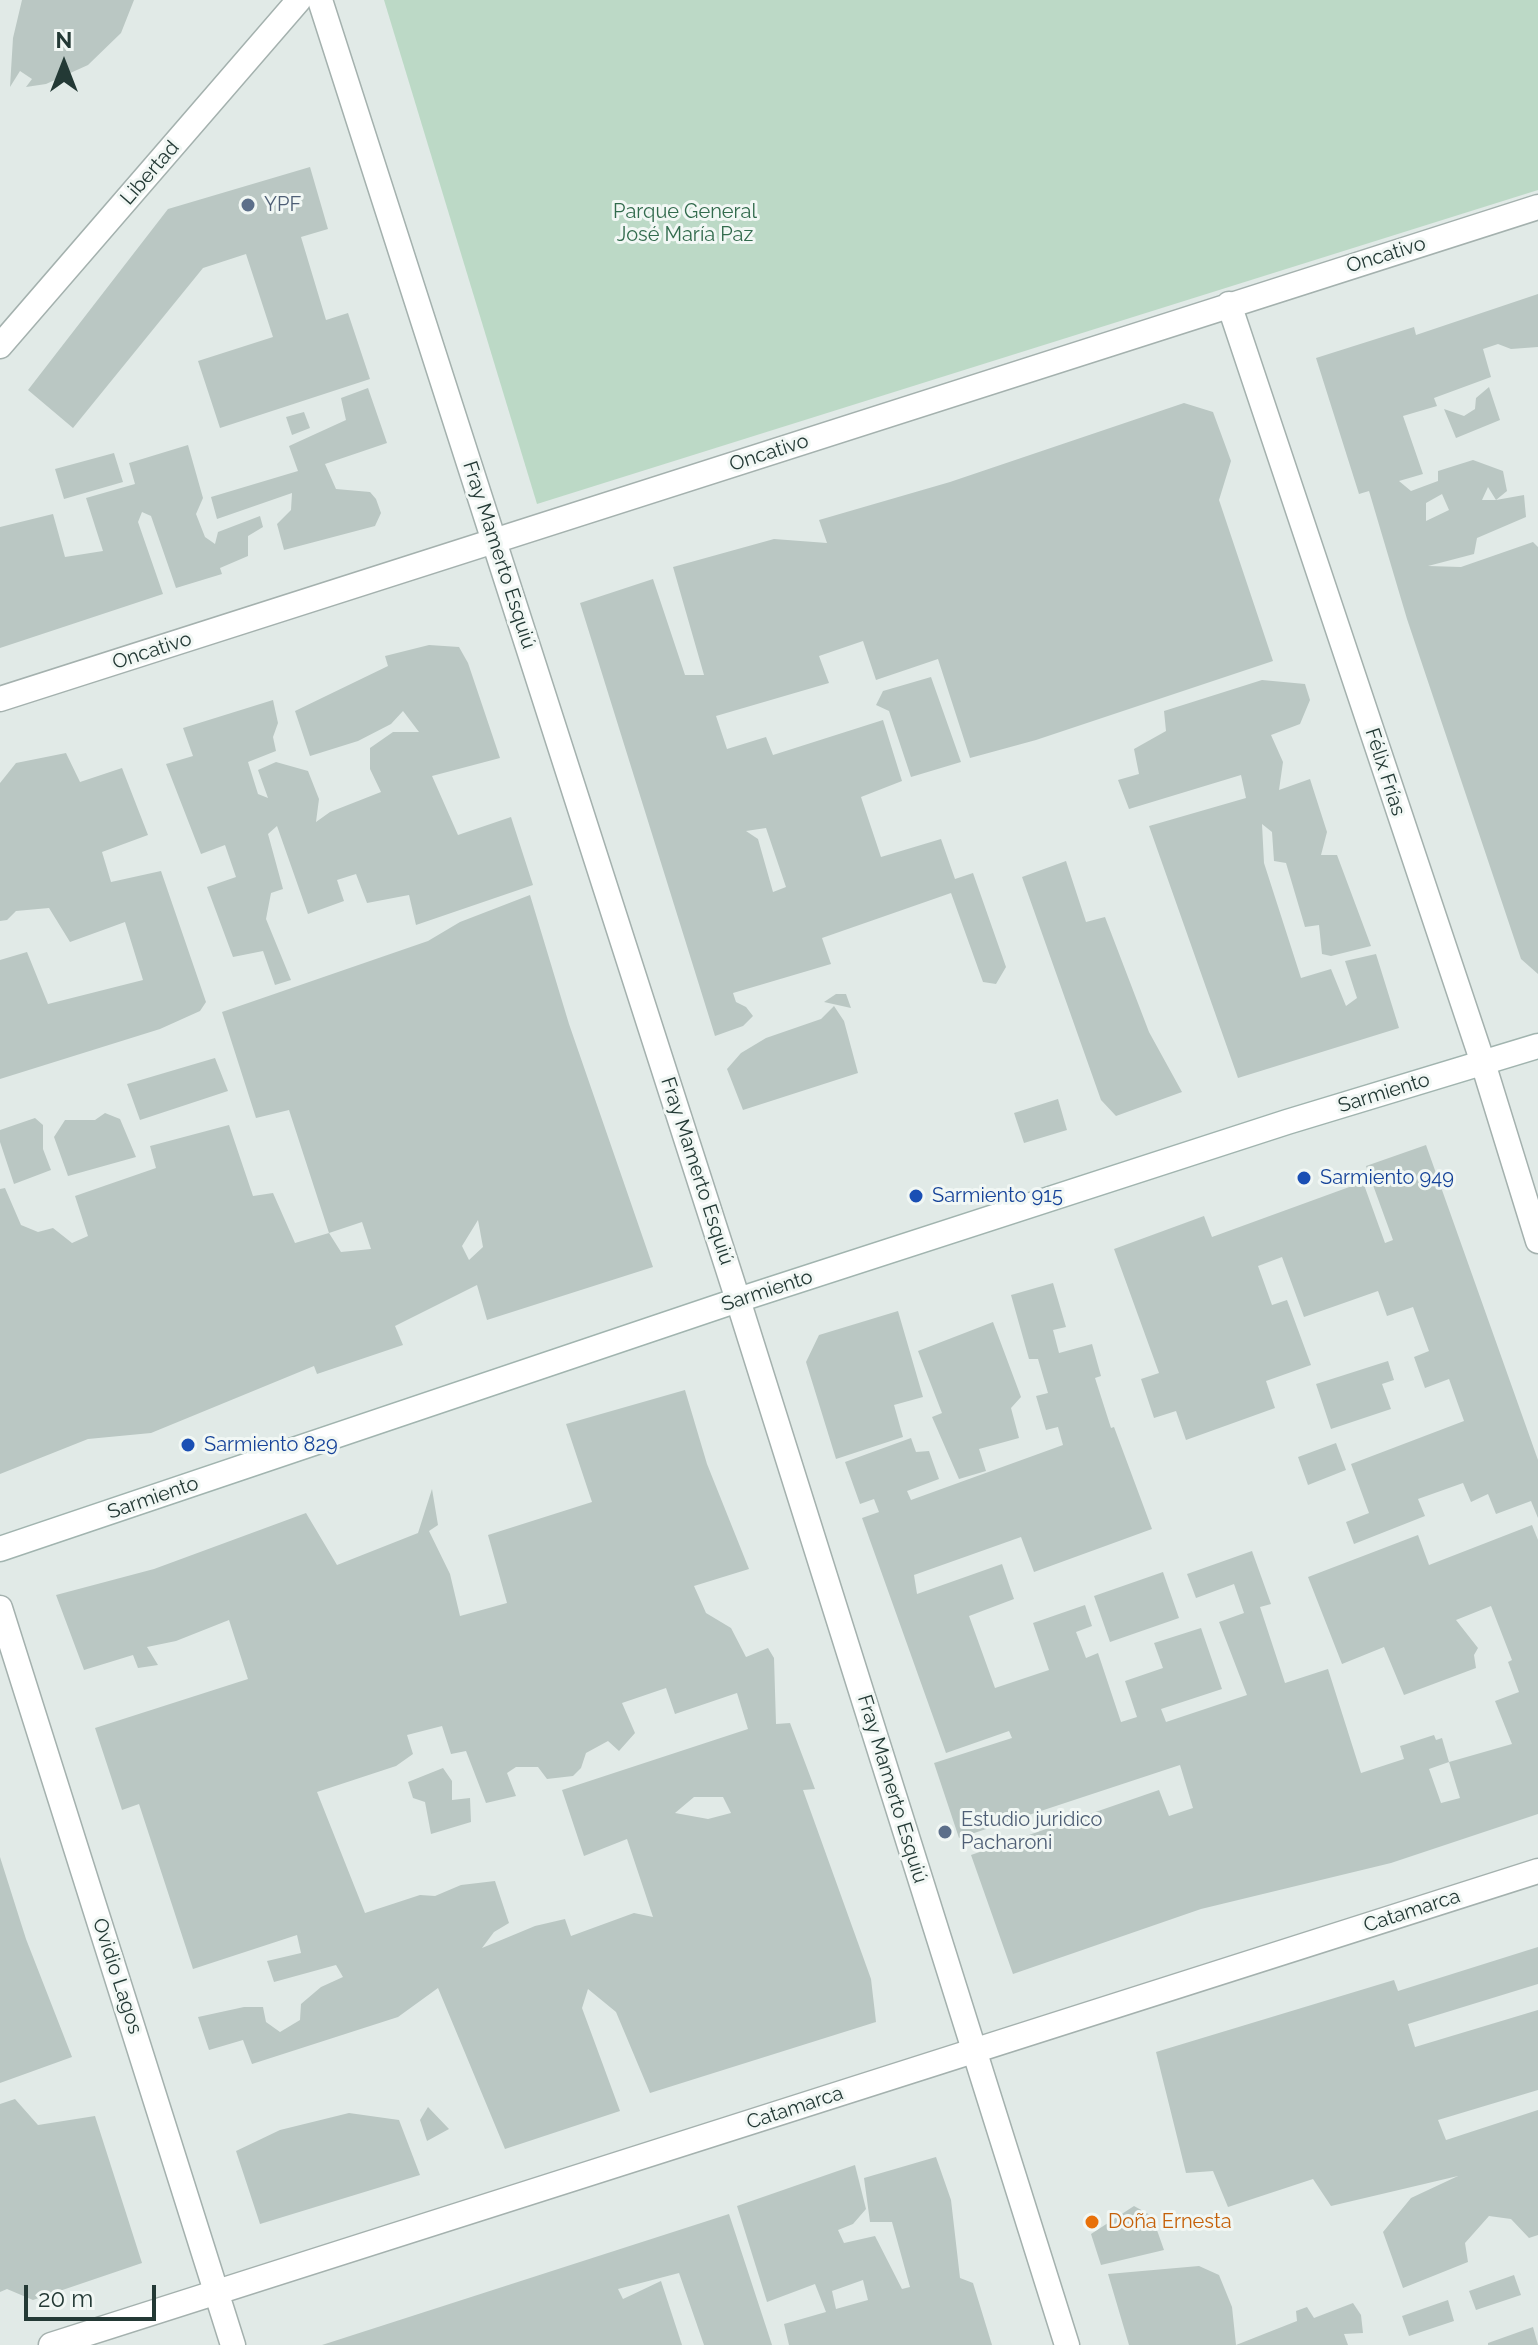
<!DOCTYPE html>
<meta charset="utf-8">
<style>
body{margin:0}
#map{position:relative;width:1538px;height:2345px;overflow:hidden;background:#e1eae7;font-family:Raleway,sans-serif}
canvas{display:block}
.north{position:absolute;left:24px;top:24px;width:80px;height:80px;-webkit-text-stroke:6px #f1f7f4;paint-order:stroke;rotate:0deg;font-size:22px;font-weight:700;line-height:32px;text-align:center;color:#233935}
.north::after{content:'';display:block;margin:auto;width:28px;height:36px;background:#233935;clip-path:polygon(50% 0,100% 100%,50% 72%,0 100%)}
.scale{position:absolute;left:24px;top:2285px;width:132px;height:36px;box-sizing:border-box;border:4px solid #233935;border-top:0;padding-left:10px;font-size:24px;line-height:28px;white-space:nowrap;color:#233935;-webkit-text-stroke:6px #f1f7f4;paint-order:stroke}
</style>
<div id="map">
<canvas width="1538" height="2345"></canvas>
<div class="north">N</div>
<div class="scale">20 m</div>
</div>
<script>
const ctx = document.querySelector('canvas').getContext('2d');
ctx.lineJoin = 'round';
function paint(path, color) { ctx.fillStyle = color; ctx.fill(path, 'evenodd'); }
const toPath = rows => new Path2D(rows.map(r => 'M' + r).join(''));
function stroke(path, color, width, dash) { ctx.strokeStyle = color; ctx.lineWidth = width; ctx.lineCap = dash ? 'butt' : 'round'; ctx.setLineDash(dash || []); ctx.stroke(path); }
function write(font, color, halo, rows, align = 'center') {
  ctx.font = font + ' Raleway,sans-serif'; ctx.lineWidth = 6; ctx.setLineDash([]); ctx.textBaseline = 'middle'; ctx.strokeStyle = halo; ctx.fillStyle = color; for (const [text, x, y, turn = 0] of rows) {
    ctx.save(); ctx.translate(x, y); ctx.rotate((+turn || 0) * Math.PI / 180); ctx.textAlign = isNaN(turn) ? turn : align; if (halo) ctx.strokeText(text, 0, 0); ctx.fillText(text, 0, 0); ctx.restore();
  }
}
paint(toPath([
 [384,0,1538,0,1538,190,537,504]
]), '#bcd9c6');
paint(toPath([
 [22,0,134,0,121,33,88,65,46,84,26,87,32,79,20,71,10,87,13,38],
 [310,167,328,229,301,237,326,320,348,313,370,379,220,428,198,361,273,337,246,254,203,268,73,428,28,390,168,209],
 [1538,294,1538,347,1511,349,1498,344,1483,349,1491,377,1434,398,1437,406,1403,416,1423,474,1399,481,1411,491,1438,481,1438,471,1473,460,1503,471,1507,491,1496,500,1488,487,1482,500,1496,500,1524,495,1526,517,1477,538,1474,554,1428,566,1461,567,1533,542,1538,547,1538,974,1521,959,1407,619,1369,491,1359,494,1316,358,1414,327,1416,335],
 [1442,494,1449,510,1426,521,1426,503],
 [1489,387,1500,420,1456,438,1444,409,1464,416,1475,409,1476,398],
 [368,388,387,443,325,464,336,489,370,492,376,499,381,513,375,526,284,550,277,524,291,510,292,493,217,519,211,497,298,471,289,446,346,420,341,398],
 [1184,403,1213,412,1231,461,1219,500,1273,661,1036,740,970,758,938,659,876,680,863,641,819,656,829,683,716,716,727,749,766,737,773,755,883,720,902,781,861,797,881,857,941,839,955,879,973,873,1006,967,996,984,983,982,951,893,822,938,831,964,733,993,736,1002,746,1007,753,1016,743,1026,715,1036,580,603,653,579,685,675,704,675,673,567,774,539,827,543,819,520,950,482],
 [766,828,786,887,773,892,758,839,746,831],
 [304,412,310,428,292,435,286,417],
 [188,445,203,498,196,514,205,537,215,544,218,532,260,516,263,527,248,536,248,556,220,568,222,574,176,588,151,516,142,512,138,522,163,594,0,648,0,527,53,514,65,557,103,551,86,498,135,484,129,463],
 [114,453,123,482,64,499,55,469],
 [429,645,459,647,468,663,500,758,432,776,458,835,511,817,533,885,416,925,409,895,367,903,356,874,337,880,344,901,308,914,277,826,268,834,283,889,271,893,266,919,291,980,275,985,263,951,233,957,207,887,236,877,225,845,201,854,166,764,193,756,183,728,273,700,278,723,273,737,276,751,248,762,258,794,268,798,258,770,276,762,308,771,319,799,316,822,330,812,381,792,370,769,370,748,393,732,419,732,403,711,391,724,358,741,310,756,295,711,388,666,385,656],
 [931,677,961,762,911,777,889,711,876,705,883,691],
 [1262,680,1305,684,1310,700,1300,724,1271,735,1283,762,1279,790,1310,779,1327,832,1321,855,1337,855,1371,946,1331,956,1322,954,1319,925,1305,927,1286,863,1274,861,1272,832,1262,824,1264,863,1301,978,1331,969,1346,1006,1357,998,1345,961,1376,954,1399,1028,1238,1078,1149,826,1246,798,1241,775,1129,809,1118,780,1139,774,1134,749,1166,731,1164,711],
 [66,753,80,782,122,768,148,835,102,852,111,882,161,871,206,1002,200,1011,160,1029,0,1079,0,960,27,952,48,1004,143,980,125,922,70,942,49,908,16,911,7,920,0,921,0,783,16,763],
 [1066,861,1086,922,1105,917,1149,1032,1182,1092,1116,1116,1101,1100,1022,877],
 [530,895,569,1024,653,1267,487,1320,477,1285,395,1326,403,1345,317,1374,314,1366,151,1433,88,1439,0,1474,0,1189,5,1188,21,1225,38,1232,53,1228,72,1243,88,1236,75,1196,156,1168,150,1146,229,1125,253,1196,273,1193,295,1243,329,1233,341,1252,371,1249,362,1222,329,1233,289,1110,256,1118,222,1012,428,941,460,922],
 [478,1220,483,1247,469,1260,462,1246],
 [836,994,846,994,851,1008,824,1002],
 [834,1006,844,1021,858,1073,743,1110,727,1069,741,1053,766,1038,821,1019],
 [215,1058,228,1091,140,1120,127,1084],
 [1058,1099,1067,1130,1024,1143,1014,1113],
 [105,1113,120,1119,136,1157,68,1176,54,1137,65,1120,95,1120],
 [35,1118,43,1125,43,1149,51,1170,14,1184,0,1142,0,1130],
 [1426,1145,1538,1460,1538,1518,1531,1501,1496,1514,1488,1494,1471,1502,1463,1483,1418,1499,1425,1516,1354,1544,1346,1522,1369,1513,1351,1464,1464,1421,1449,1379,1425,1388,1414,1357,1429,1351,1413,1307,1387,1316,1378,1291,1304,1317,1282,1257,1258,1266,1272,1305,1287,1300,1311,1365,1266,1381,1275,1408,1186,1440,1176,1411,1154,1418,1141,1379,1159,1373,1114,1249,1204,1216,1212,1237,1363,1182,1385,1243,1393,1240,1366,1166],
 [1053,1283,1066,1327,1053,1330,1059,1353,1092,1344,1101,1376,1095,1378,1111,1428,1114,1427,1152,1529,1034,1572,1021,1537,914,1575,917,1594,1002,1564,1014,1599,969,1616,995,1688,1049,1670,1033,1623,1085,1605,1092,1626,1076,1632,1086,1658,1098,1653,1121,1722,1137,1717,1125,1681,1163,1668,1154,1643,1201,1628,1222,1689,1161,1709,1166,1722,1247,1695,1219,1622,1244,1613,1234,1584,1196,1598,1187,1574,1252,1551,1271,1604,1260,1607,1285,1683,1328,1669,1361,1773,1404,1759,1400,1746,1434,1735,1436,1740,1442,1738,1449,1762,1512,1744,1495,1701,1519,1692,1508,1662,1512,1660,1491,1606,1456,1620,1478,1648,1474,1655,1476,1668,1404,1695,1384,1647,1342,1664,1308,1577,1418,1535,1429,1565,1532,1525,1538,1540,1538,1814,1391,1863,1201,1909,1013,1974,971,1855,1159,1790,1169,1816,1193,1808,1180,1765,959,1838,934,1763,1012,1738,1009,1731,946,1753,862,1518,879,1512,874,1499,860,1504,845,1462,911,1438,916,1452,929,1451,939,1479,907,1491,911,1500,1063,1445,1058,1427,1046,1430,1036,1396,1048,1393,1038,1359,1029,1359,1011,1295],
 [1449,1762,1460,1798,1441,1803,1429,1769],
 [898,1311,923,1397,894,1405,903,1437,836,1459,806,1362,819,1335],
 [993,1322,1021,1397,1011,1408,1019,1438,979,1449,986,1471,959,1479,932,1417,942,1413,918,1351],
 [1388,1361,1394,1380,1382,1384,1391,1409,1331,1429,1316,1384],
 [685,1390,707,1464,749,1569,694,1586,706,1613,731,1628,746,1657,768,1648,774,1658,776,1724,790,1723,815,1789,803,1790,871,1979,876,2022,650,2093,616,2012,588,1989,582,2008,620,2111,505,2149,438,1988,398,2017,252,2064,243,2040,209,2050,198,2017,244,2007,263,2007,266,2022,280,2032,300,2020,301,2004,321,1987,343,1977,336,1965,274,1982,267,1961,301,1953,297,1935,193,1969,139,1804,122,1810,95,1728,248,1679,229,1620,176,1641,147,1647,158,1665,138,1668,133,1655,84,1670,56,1595,154,1569,306,1513,337,1565,418,1533,432,1489,438,1525,429,1531,450,1574,460,1616,507,1603,488,1535,592,1502,566,1424],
 [666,1688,675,1714,737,1693,748,1729,562,1790,584,1856,627,1839,653,1917,634,1913,571,1936,565,1919,535,1926,482,1948,494,1932,509,1923,495,1881,461,1885,435,1896,420,1895,365,1913,317,1792,396,1766,413,1754,407,1735,442,1726,451,1754,466,1751,486,1803,516,1796,507,1773,516,1767,538,1767,547,1779,573,1776,581,1768,586,1753,608,1741,619,1751,635,1733,622,1703],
 [694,1797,723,1797,731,1813,708,1819,675,1813],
 [1336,1443,1346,1470,1308,1485,1298,1457],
 [1163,1572,1179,1618,1110,1642,1094,1596],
 [443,1768,452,1781,452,1800,470,1798,471,1822,431,1834,425,1802,413,1798,408,1782],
 [0,1857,26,1939,72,2057,0,2083],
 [1538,1947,1538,1984,1408,2024,1415,2047,1538,2010,1538,2090,1438,2120,1446,2140,1538,2110,1538,2235,1529,2238,1511,2219,1489,2216,1465,2243,1468,2262,1403,2288,1383,2232,1411,2198,1458,2176,1331,2206,1313,2179,1228,2207,1213,2171,1186,2173,1156,2052,1394,1980,1398,1991],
 [15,2099,38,2125,95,2116,142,2263,33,2300,7,2289,0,2292,0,2104],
 [428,2107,449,2129,427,2141,420,2120],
 [349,2113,399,2120,420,2175,260,2224,236,2151,280,2130],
 [936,2157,951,2200,960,2278,973,2283,992,2345,789,2345,784,2324,826,2312,815,2284,767,2302,737,2206,855,2165,866,2209,853,2224,838,2230,844,2243,875,2236,902,2289,910,2287,892,2222,870,2222,864,2178],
 [863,2280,868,2300,836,2309,832,2291],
 [1134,2206,1152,2216,1164,2250,1101,2265,1091,2234],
 [729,2214,772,2345,704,2345,679,2273,618,2289,623,2299,661,2281,682,2345,322,2345],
 [1199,2266,1219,2275,1232,2307,1236,2345,1297,2321,1296,2311,1307,2307,1314,2318,1353,2303,1361,2315,1363,2333,1344,2334,1348,2345,1129,2345,1108,2274],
 [1514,2275,1521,2295,1476,2310,1469,2291],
 [1448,2300,1454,2321,1409,2336,1402,2316],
 [1533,2327,1538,2345,1488,2345,1488,2343]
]), '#bac7c3');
const minor = toPath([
 [1229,304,1483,1063,1538,1241],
 [0,346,299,0],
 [0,699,1538,207],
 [0,1608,233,2345],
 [51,2345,1538,1871]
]);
const tertiary = toPath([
 [320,0,738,1300,1067,2345]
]);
const secondary = toPath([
 [0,1549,738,1300,1287,1122,1538,1046]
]);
stroke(minor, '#a4b1ae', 27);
stroke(tertiary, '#a4b1ae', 27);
stroke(secondary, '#a1b4af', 27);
stroke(minor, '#fff', 24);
stroke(tertiary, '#fff', 24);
stroke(secondary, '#fff', 24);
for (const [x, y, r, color] of [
 [248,205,8,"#5c6f8a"],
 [1304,1178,8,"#1a4fb4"],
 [916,1196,8,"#1a4fb4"],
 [188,1445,8,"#1a4fb4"],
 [945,1832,8,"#5c6f8a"],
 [1092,2222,8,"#e8710a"]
]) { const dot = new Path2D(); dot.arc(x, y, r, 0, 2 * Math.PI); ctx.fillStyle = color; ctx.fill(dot); stroke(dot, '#f1f7f4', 3); }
write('20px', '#233935', '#f1f7f4', [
 ["Libertad",150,173,-49],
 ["Oncativo",1386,255,-17],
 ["Oncativo",769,453,-18],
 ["Fray Mamerto Esquiú",499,555,72],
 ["Oncativo",152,651,-18],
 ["Félix Frías",1385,772,72],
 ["Sarmiento",1384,1093,-17],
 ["Fray Mamerto Esquiú",697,1171,72],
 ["Sarmiento",767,1291,-18],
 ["Sarmiento",153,1498,-19],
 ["Fray Mamerto Esquiú",892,1789,73],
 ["Catamarca",1412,1911,-18],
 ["Ovidio Lagos",117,1976,72],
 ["Catamarca",795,2108,-18]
]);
write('20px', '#4e5e75', '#f1f7f4', [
 ["YPF",264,205],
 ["Estudio juridico",961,1820],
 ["Pacharoni",961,1843]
], 'left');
write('20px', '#326b4d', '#f1f7f4', [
 ["Parque General",685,212],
 ["José María Paz",685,235]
]);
write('20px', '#164399', '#f1f7f4', [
 ["Sarmiento 949",1320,1178],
 ["Sarmiento 915",932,1196],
 ["Sarmiento 829",204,1445]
], 'left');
write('20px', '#c56008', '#f1f7f4', [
 ["Doña Ernesta",1108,2222]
], 'left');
</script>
